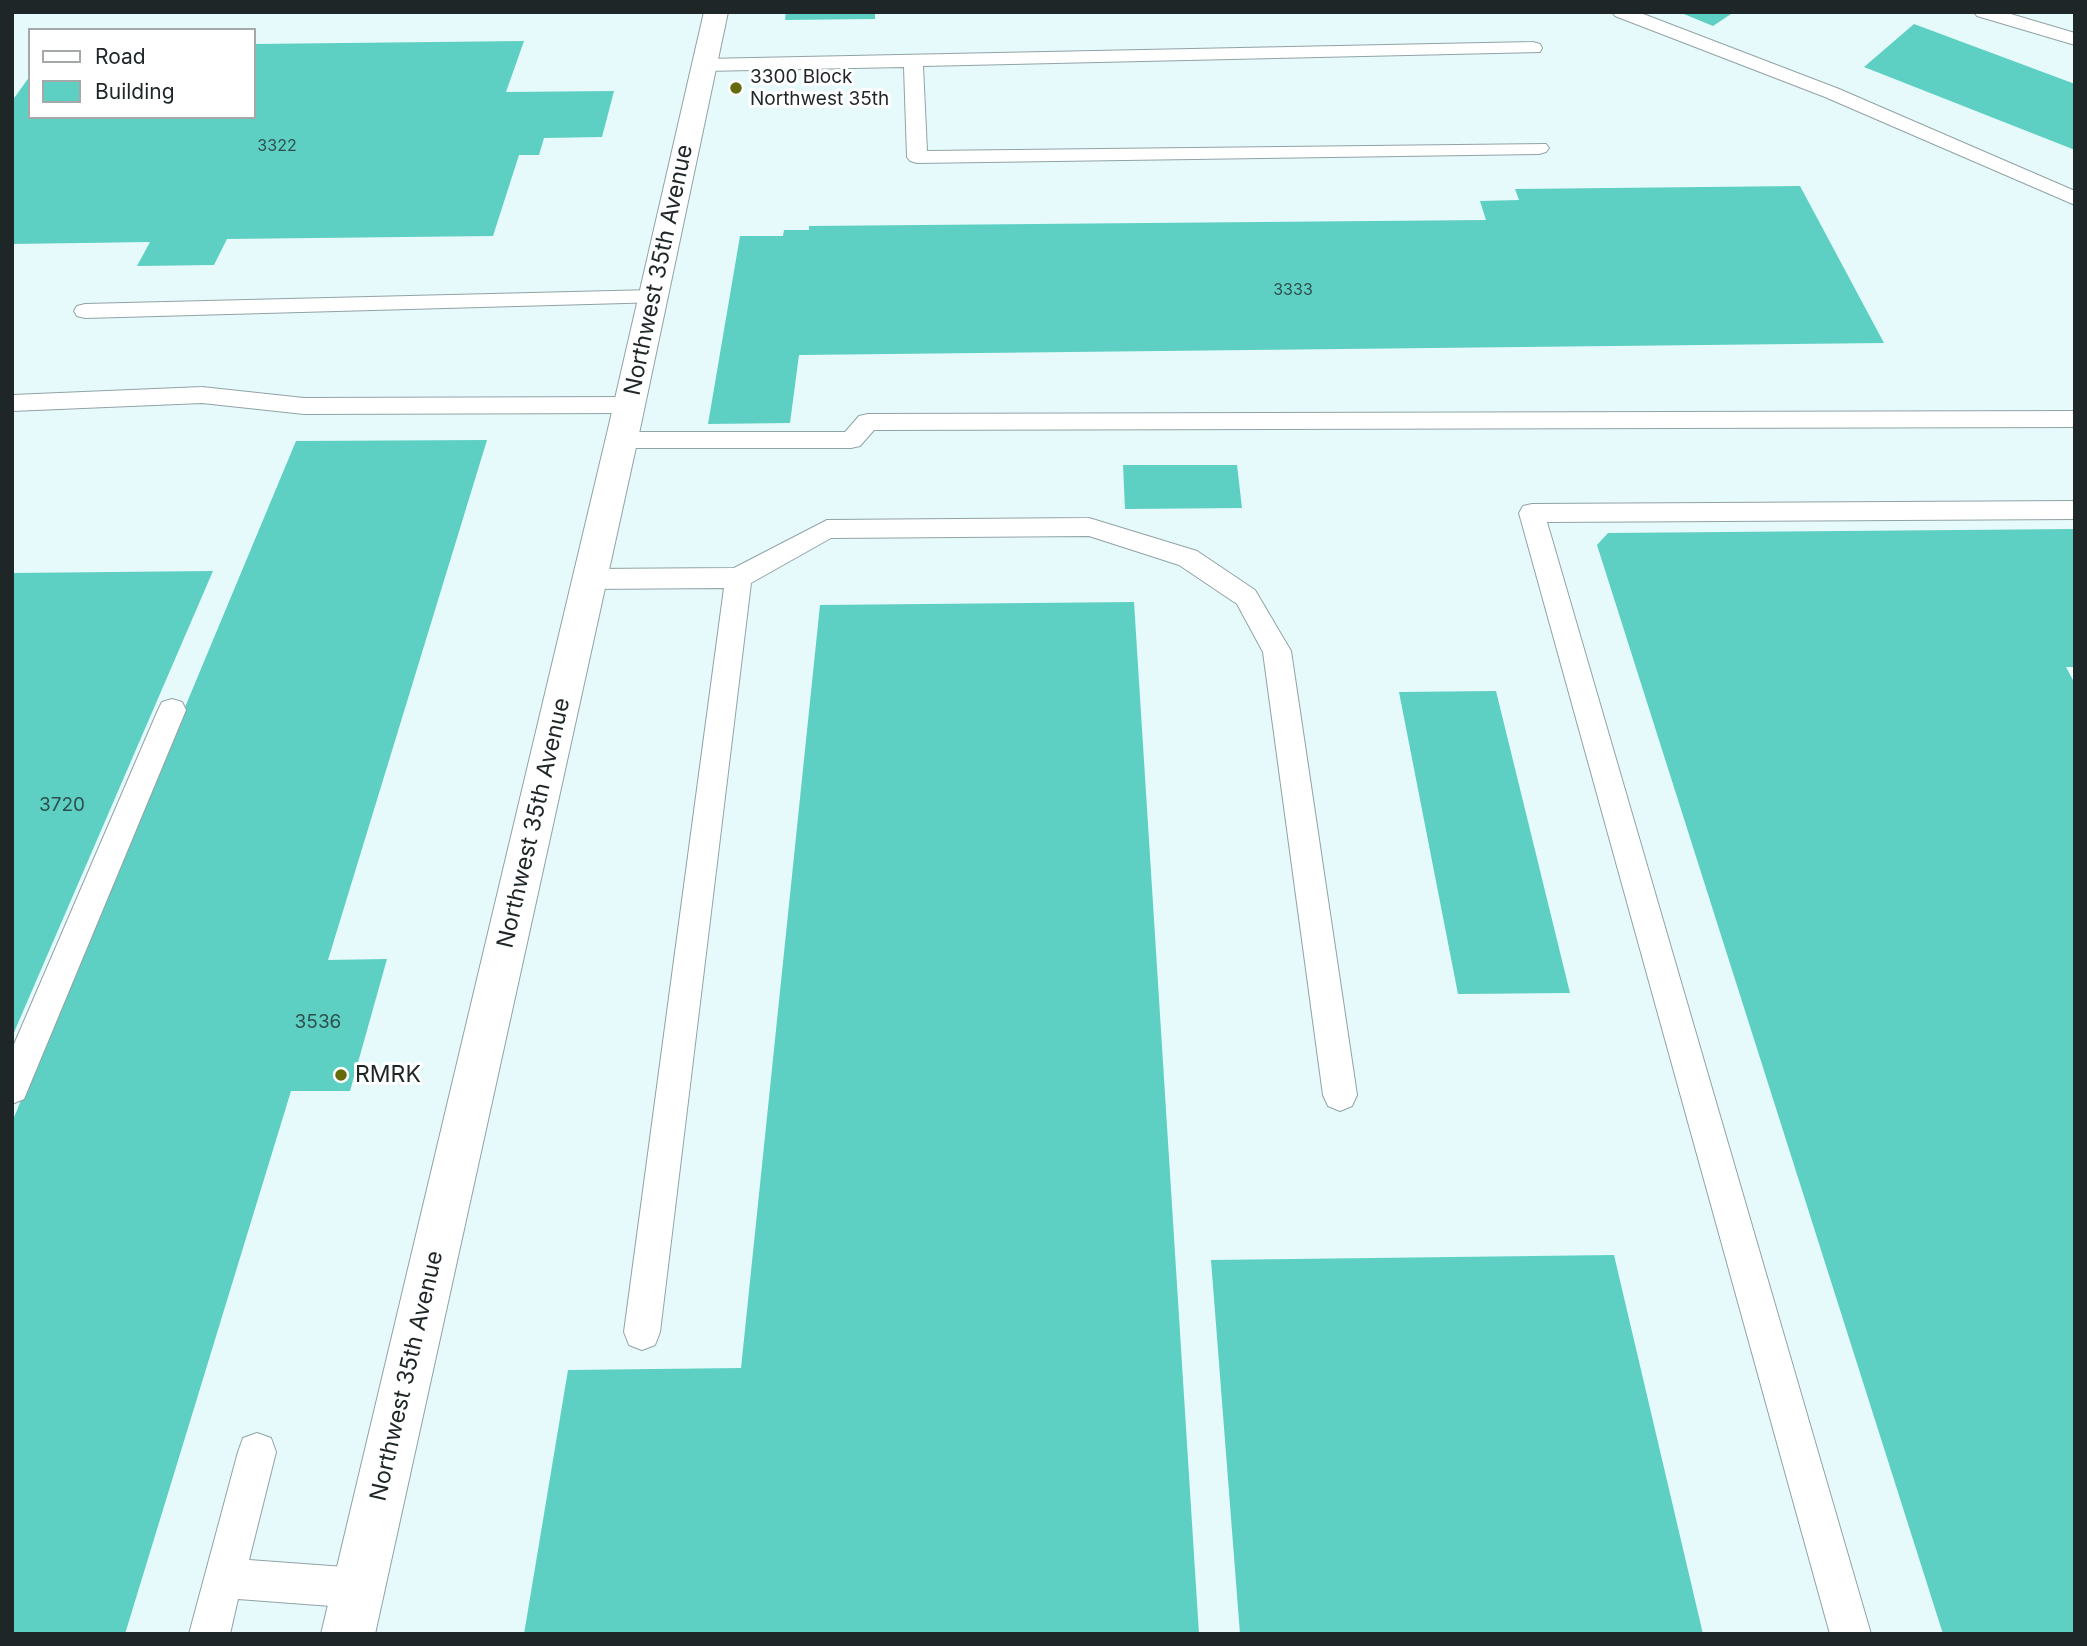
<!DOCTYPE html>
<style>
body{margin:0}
#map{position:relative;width:2087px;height:1646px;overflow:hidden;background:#e6fafc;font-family:Inter,sans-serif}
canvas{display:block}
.frame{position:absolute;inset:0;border:14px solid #1f2627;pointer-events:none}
.legend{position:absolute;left:28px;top:28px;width:228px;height:91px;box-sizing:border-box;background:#fff;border:2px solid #a5a8a9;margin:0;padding:9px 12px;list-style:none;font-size:21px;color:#1f2627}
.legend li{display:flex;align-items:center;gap:14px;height:35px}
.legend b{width:35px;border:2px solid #a5a8a9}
</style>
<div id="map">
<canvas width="2087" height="1646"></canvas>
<div class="frame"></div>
<ul class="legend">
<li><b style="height:9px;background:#fff"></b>Road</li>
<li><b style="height:19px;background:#5ecfc3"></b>Building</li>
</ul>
</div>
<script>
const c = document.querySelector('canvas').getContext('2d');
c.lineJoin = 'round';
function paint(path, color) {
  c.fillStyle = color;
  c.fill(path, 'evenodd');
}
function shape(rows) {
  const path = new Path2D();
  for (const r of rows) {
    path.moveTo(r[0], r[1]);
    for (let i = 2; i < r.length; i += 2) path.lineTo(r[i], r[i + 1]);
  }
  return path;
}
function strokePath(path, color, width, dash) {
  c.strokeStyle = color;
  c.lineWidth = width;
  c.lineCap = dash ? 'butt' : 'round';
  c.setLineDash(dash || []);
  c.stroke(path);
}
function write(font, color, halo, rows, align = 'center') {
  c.font = font + ' Inter,sans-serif';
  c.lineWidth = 6;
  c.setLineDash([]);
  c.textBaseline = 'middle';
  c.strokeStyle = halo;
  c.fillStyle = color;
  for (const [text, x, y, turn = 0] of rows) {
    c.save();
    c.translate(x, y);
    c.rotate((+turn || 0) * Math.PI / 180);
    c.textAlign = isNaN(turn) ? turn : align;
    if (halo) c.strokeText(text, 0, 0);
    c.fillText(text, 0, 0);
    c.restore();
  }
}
paint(shape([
 [786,12,875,12,875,19,785,20],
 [1679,12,1734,12,1713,26],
 [1914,24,2075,84,2075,150,1864,67],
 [524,41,506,92,614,91,602,137,544,138,539,155,519,155,493,236,227,239,214,265,137,266,150,242,12,244,12,101,30,76,30,117,254,117,254,44],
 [1800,186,1884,343,799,355,790,423,708,424,740,236,783,236,784,230,809,230,809,226,1486,220,1480,201,1519,200,1515,189],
 [487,440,328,960,387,959,350,1091,291,1091,125,1634,12,1634,12,1122,296,441],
 [1123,465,1237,465,1242,508,1125,509],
 [2075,529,2075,667,2066,667,2075,684,2075,1634,1943,1634,1597,545,1608,533],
 [213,571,12,1037,12,573],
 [1134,602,1199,1634,524,1634,568,1370,741,1368,820,605],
 [1496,691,1570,993,1458,994,1399,692],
 [1614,1255,1703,1634,1240,1634,1211,1260]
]), '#5ecfc3');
const service = shape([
 [1612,12,1638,12,1839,89,2075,191,2075,205,1825,97,1615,16,1612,12],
 [1974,12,2004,12,2075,33,2075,45,1977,16,1974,12],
 [1533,42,1540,44,1542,48,1540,52,923,66,927,151,1546,144,1549,148,1546,152,1539,154,917,163,910,161,907,157,904,67,704,71,694,65,704,59,1533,42],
 [653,290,661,292,664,297,661,302,85,318,77,316,74,311,77,306,85,304,653,290],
 [202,387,304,398,629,397,637,399,641,405,637,411,629,413,304,414,202,403,12,411,12,395,202,387],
 [2075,411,2075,427,874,430,860,446,851,448,621,448,612,446,609,440,612,434,621,432,845,432,859,416,868,414,2075,411],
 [2075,501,2075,519,1547,522,1871,1634,1830,1634,1519,513,1523,506,1532,504,2075,501],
 [1089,518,1197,551,1255,590,1291,651,1357,1095,1352,1106,1340,1111,1328,1106,1323,1095,1263,652,1237,604,1179,565,1089,536,831,538,751,583,660,1332,655,1345,642,1350,629,1345,624,1332,724,588,589,589,580,586,576,579,580,572,589,569,734,568,827,520,1089,518],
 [172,699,182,702,186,710,24,1099,12,1104,12,1049,158,710,162,702,172,699],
 [257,1433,271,1438,276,1452,249,1560,358,1568,372,1574,378,1588,372,1602,358,1608,238,1599,230,1634,189,1634,238,1452,243,1438,257,1433]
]);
const minor = shape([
 [704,12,728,12,640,429,375,1634,321,1634,608,429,704,12]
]);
strokePath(service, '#90a3a5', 2);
strokePath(minor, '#90a3a5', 2);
paint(service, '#fff');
paint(minor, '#fff');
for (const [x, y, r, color] of [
 [736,88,7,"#656a0b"],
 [341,1075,7,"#656a0b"]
]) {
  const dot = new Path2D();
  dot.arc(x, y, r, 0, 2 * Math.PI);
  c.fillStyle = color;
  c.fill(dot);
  strokePath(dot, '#fff', 2.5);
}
write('16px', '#2f504e', null, [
 ["3322",277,146],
 ["3333",1293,290]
]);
write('19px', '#1f2627', '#fff', [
 ["3300 Block",750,77],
 ["Northwest 35th",750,99]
], 'left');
write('19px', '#2f504e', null, [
 ["3720",62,805],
 ["3536",318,1022]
]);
write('23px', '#1f2627', '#fff', [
 ["Northwest 35th Avenue",659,270,-78],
 ["Northwest 35th Avenue",534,823,-77],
 ["Northwest 35th Avenue",407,1376,-77]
]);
write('23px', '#1f2627', '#fff', [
 ["RMRK",355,1075]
], 'left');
</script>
